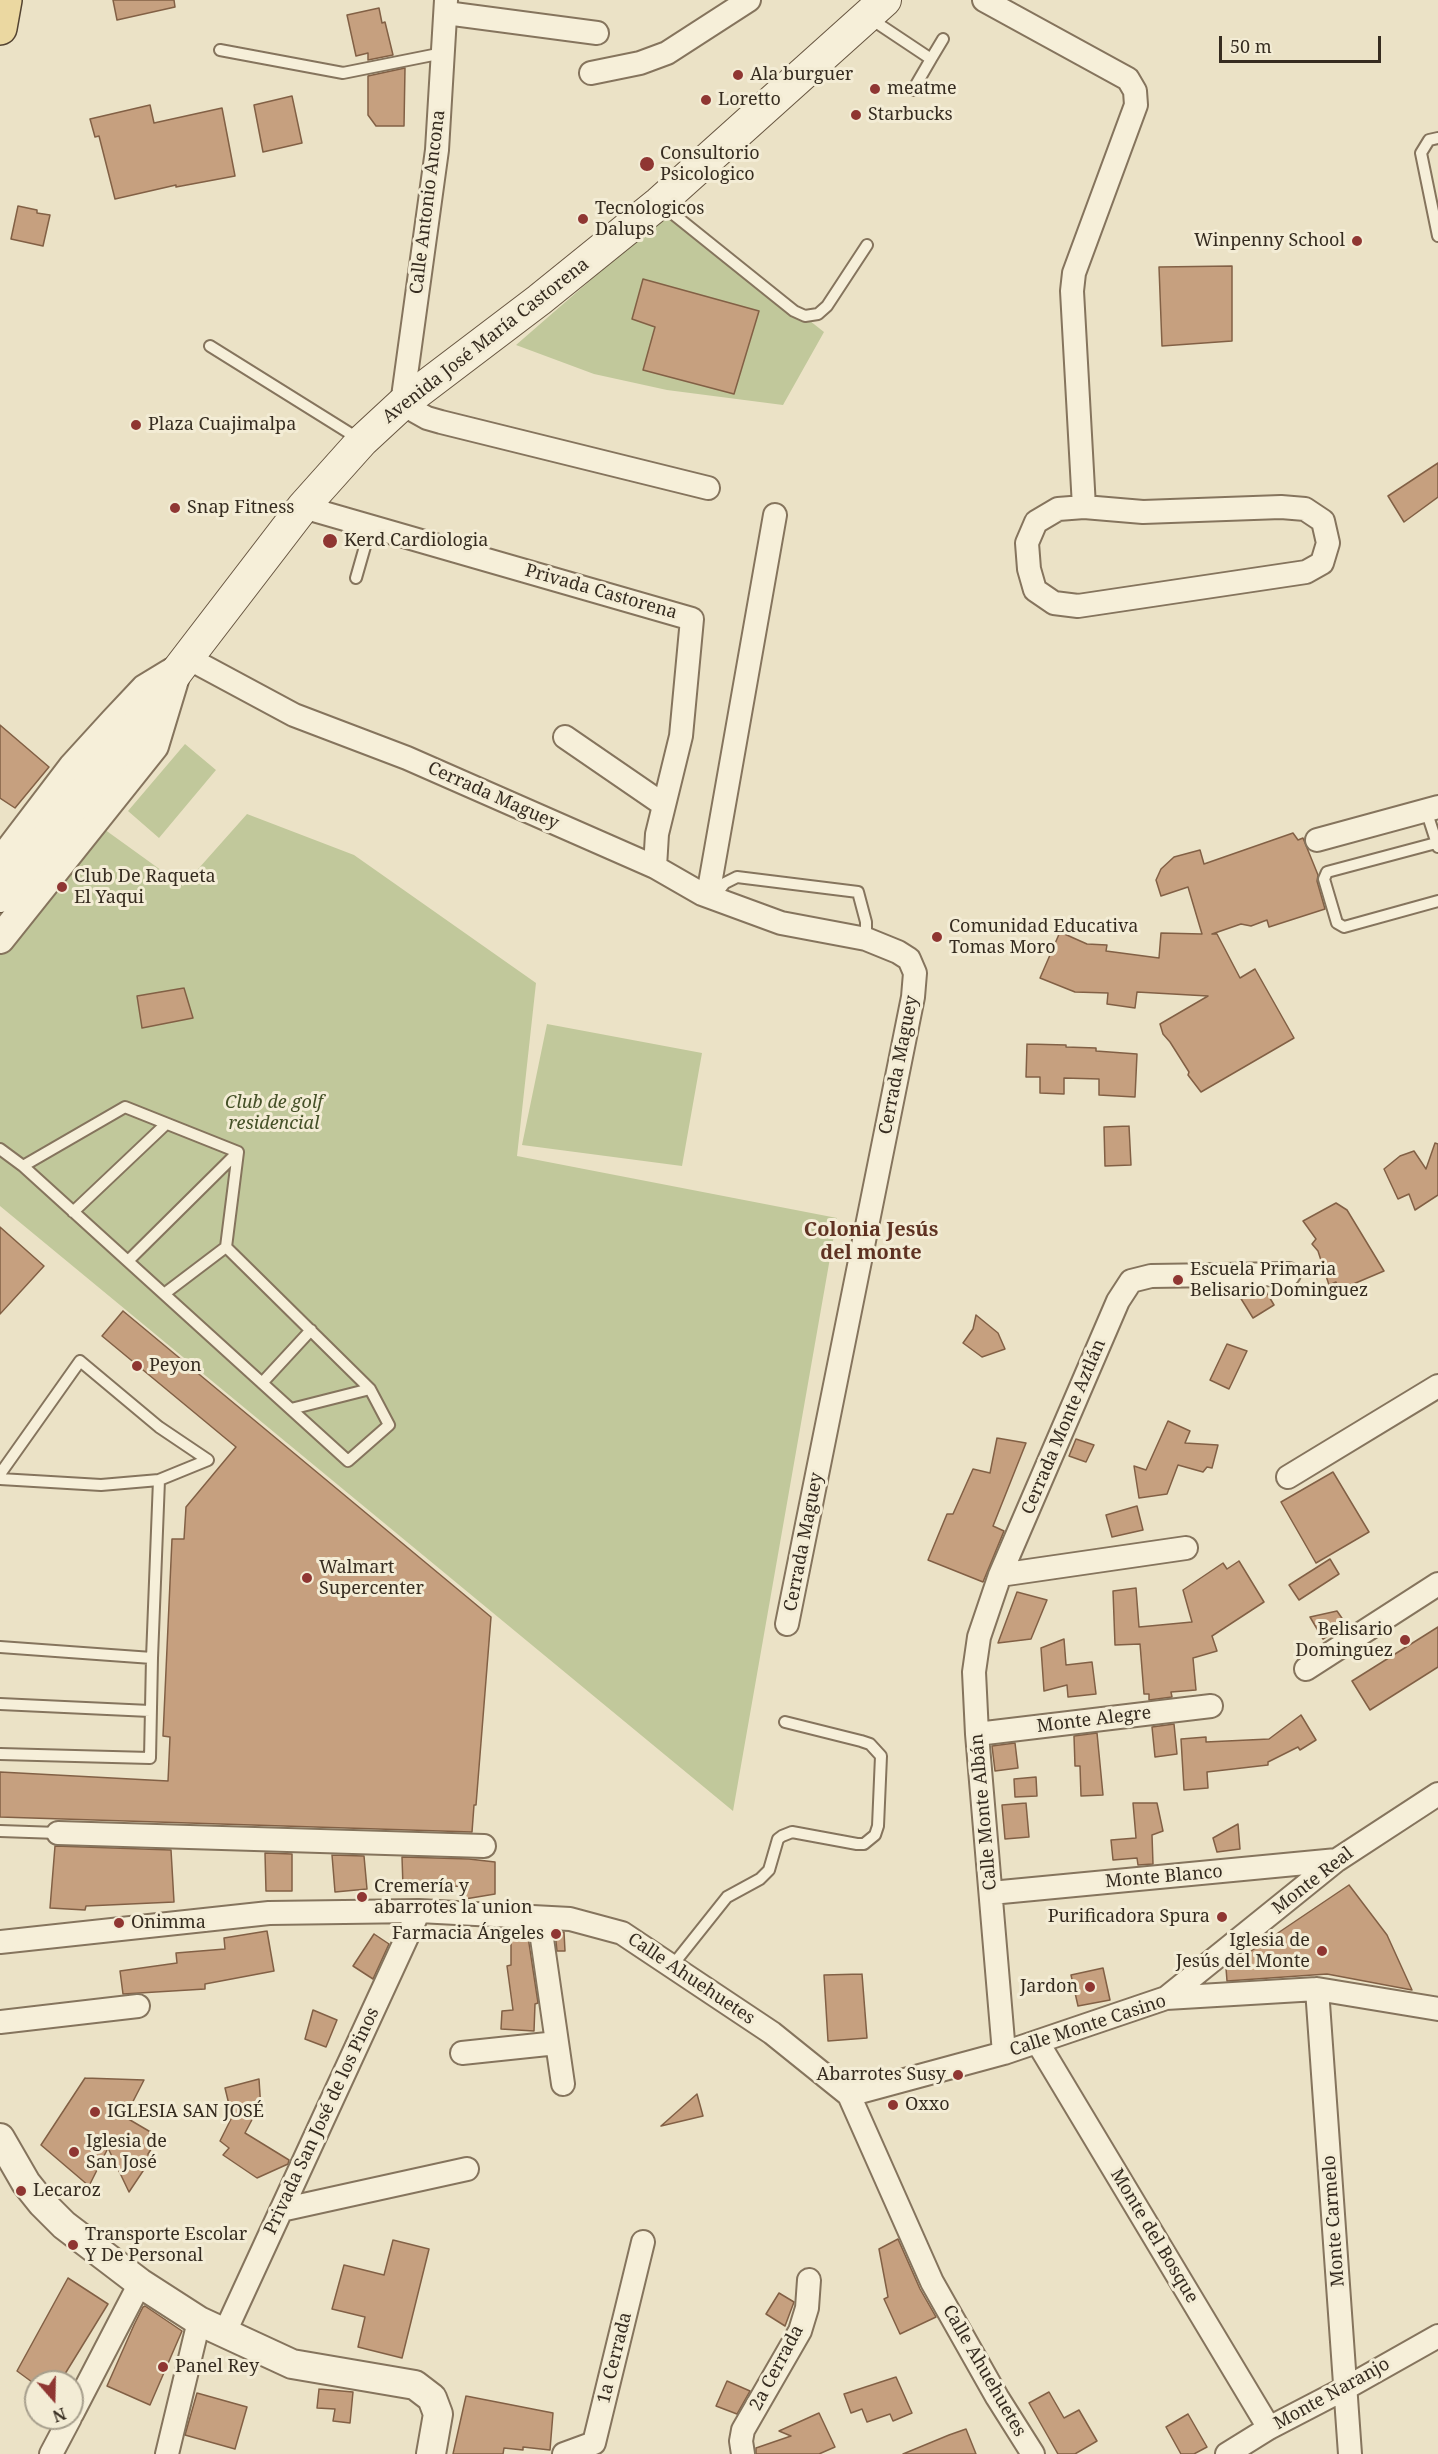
<!DOCTYPE html>
<meta charset="utf-8">
<style>
body{margin:0}
#map{position:relative;width:1438px;height:2454px;overflow:hidden;background:#ebe2c6;font-family:"Noto Serif",serif}
canvas{display:block}
.north{position:absolute;left:24px;top:2370px;width:60px;height:60px;box-sizing:border-box;background:#f3ecd5;border:2px solid #a79f8d;border-radius:50%;rotate:160deg;font-size:16px;font-weight:700;line-height:24px;text-align:center;color:#362c20}
.north::after{content:'';display:block;margin:auto;width:21px;height:27px;background:#8f3632;clip-path:polygon(50% 0,100% 100%,50% 72%,0 100%)}
.scale{position:absolute;left:1219px;top:36px;width:162px;height:27px;box-sizing:border-box;border:3px solid #362c20;border-top:0;padding-left:8px;font-size:18px;line-height:21px;white-space:nowrap;color:#362c20;-webkit-text-stroke:4px #f3ecd5;paint-order:stroke}
</style>
<div id="map">
<canvas width="1438" height="2454"></canvas>
<div class="north">N</div>
<div class="scale">50 m</div>
</div>
<script>
const c = document.querySelector('canvas').getContext('2d');
c.lineJoin = 'round';
function paint(path, color) {
  c.fillStyle = color;
  c.fill(path, 'evenodd');
}
function shape(rows) {
  const path = new Path2D();
  for (const r of rows) {
    path.moveTo(r[0], r[1]);
    for (let i = 2; i < r.length; i += 2) path.lineTo(r[i], r[i + 1]);
  }
  return path;
}
function strokePath(path, color, width, dash) {
  c.strokeStyle = color;
  c.lineWidth = width;
  c.lineCap = dash ? 'butt' : 'round';
  c.setLineDash(dash || []);
  c.stroke(path);
}
function write(font, color, halo, rows, align = 'center') {
  c.font = font + ' "Noto Serif",serif';
  c.lineWidth = 6;
  c.setLineDash([]);
  c.textBaseline = 'middle';
  c.strokeStyle = halo;
  c.fillStyle = color;
  for (const [text, x, y, turn = 0] of rows) {
    c.save();
    c.translate(x, y);
    c.rotate((+turn || 0) * Math.PI / 180);
    c.textAlign = isNaN(turn) ? turn : align;
    if (halo) c.strokeText(text, 0, 0);
    c.fillText(text, 0, 0);
    c.restore();
  }
}
paint(shape([
 [670,211,824,332,783,405,667,390,594,374,516,345],
 [185,744,216,770,159,838,128,811],
 [247,814,354,855,536,983,517,1156,837,1218,733,1811,0,1206,0,947,97,824,183,886],
 [547,1024,702,1053,682,1166,522,1145]
]), '#c1c89b');
const building = shape([
 [113,0,174,0,175,7,117,20,113,0],
 [379,8,382,23,385,22,393,55,368,60,368,53,356,56,347,15,379,8],
 [405,68,404,126,376,126,368,115,368,76,405,68],
 [292,96,302,143,263,152,254,105,292,96],
 [150,105,154,123,222,108,235,176,176,187,176,185,115,199,99,136,95,137,90,119,150,105],
 [18,206,37,210,37,213,50,215,43,246,11,239,18,206],
 [1232,266,1232,341,1162,346,1159,267,1232,266],
 [643,279,759,311,734,394,643,370,655,327,632,319,643,279],
 [1438,463,1438,497,1404,522,1388,496,1438,463],
 [0,725,49,767,15,808,0,798,0,725],
 [1293,833,1298,840,1303,838,1318,875,1317,881,1325,909,1269,927,1267,920,1251,926,1241,924,1212,934,1217,934,1240,978,1255,969,1294,1038,1201,1092,1188,1075,1189,1072,1170,1042,1163,1034,1160,1024,1208,996,1137,992,1135,1008,1107,1004,1108,993,1075,992,1040,978,1060,932,1087,944,1107,945,1106,951,1159,958,1161,933,1202,934,1188,887,1161,896,1156,880,1161,869,1174,857,1200,850,1204,864,1293,833],
 [184,988,193,1018,142,1028,137,996,184,988],
 [1027,1044,1066,1045,1066,1047,1096,1048,1096,1051,1137,1054,1135,1097,1099,1095,1099,1079,1064,1078,1064,1094,1040,1093,1040,1077,1026,1077,1027,1044],
 [1129,1126,1131,1165,1105,1166,1104,1127,1129,1126],
 [1435,1143,1438,1144,1438,1195,1415,1210,1409,1194,1398,1199,1384,1169,1400,1156,1414,1151,1426,1169,1435,1143],
 [1336,1203,1347,1210,1384,1271,1339,1290,1336,1282,1329,1285,1318,1251,1312,1244,1316,1239,1303,1221,1336,1203],
 [0,1227,44,1266,0,1314,0,1227],
 [1264,1288,1274,1305,1253,1318,1235,1289,1264,1288],
 [123,1311,491,1617,476,1805,474,1805,472,1832,0,1817,0,1772,168,1781,170,1737,163,1736,172,1539,184,1539,186,1507,236,1447,102,1336,123,1311],
 [976,1315,998,1333,1005,1349,982,1357,963,1343,973,1329,976,1315],
 [1227,1344,1247,1351,1229,1389,1210,1380,1227,1344],
 [1168,1421,1190,1431,1185,1443,1218,1445,1212,1468,1207,1467,1203,1472,1178,1465,1167,1494,1139,1498,1134,1466,1146,1470,1168,1421],
 [997,1438,1026,1443,993,1526,1004,1531,983,1582,928,1560,947,1514,953,1514,973,1469,990,1473,997,1438],
 [1076,1439,1094,1445,1086,1462,1069,1456,1076,1439],
 [1333,1472,1369,1532,1316,1563,1281,1502,1333,1472],
 [1137,1506,1143,1530,1112,1537,1106,1515,1137,1506],
 [1330,1559,1339,1574,1299,1600,1289,1585,1330,1559],
 [1239,1561,1264,1602,1212,1636,1217,1651,1193,1658,1196,1690,1171,1692,1172,1697,1149,1700,1149,1694,1144,1694,1140,1644,1115,1645,1113,1591,1136,1588,1139,1627,1192,1622,1183,1590,1223,1563,1227,1569,1239,1561],
 [1017,1592,1047,1600,1031,1639,998,1643,1017,1592],
 [1337,1611,1346,1624,1323,1639,1310,1617,1337,1611],
 [1438,1627,1438,1667,1370,1710,1352,1681,1438,1627],
 [1064,1639,1066,1665,1092,1662,1096,1694,1068,1697,1067,1685,1044,1691,1041,1648,1064,1639],
 [1301,1715,1316,1740,1300,1750,1298,1747,1268,1762,1268,1765,1207,1772,1208,1788,1184,1790,1181,1739,1206,1737,1206,1742,1269,1739,1301,1715],
 [1174,1724,1177,1754,1155,1757,1152,1727,1174,1724],
 [1097,1733,1103,1795,1081,1796,1080,1766,1075,1766,1074,1736,1097,1733],
 [1015,1743,1018,1768,995,1771,992,1746,1015,1743],
 [1036,1777,1037,1796,1015,1797,1014,1779,1036,1777],
 [1026,1803,1029,1837,1005,1839,1002,1805,1026,1803],
 [1133,1803,1157,1803,1163,1831,1152,1835,1153,1864,1138,1865,1137,1858,1113,1860,1111,1840,1136,1838,1133,1803],
 [1238,1824,1240,1849,1217,1852,1213,1838,1238,1824],
 [55,1846,171,1850,174,1902,86,1906,85,1910,50,1908,55,1846],
 [265,1853,292,1854,292,1891,266,1891,265,1853],
 [332,1855,364,1856,367,1889,335,1892,332,1855],
 [402,1857,469,1859,495,1862,495,1894,465,1899,465,1886,403,1887,402,1857],
 [1349,1885,1387,1935,1412,1990,1327,1974,1227,1981,1226,1968,1349,1885],
 [511,1929,527,1930,538,2003,535,2004,534,2031,501,2029,502,2011,513,2010,507,1966,511,1965,511,1929],
 [267,1931,274,1971,205,1984,205,1989,123,1994,120,1971,177,1963,176,1953,225,1949,224,1938,267,1931],
 [555,1932,564,1932,565,1951,557,1951,555,1932],
 [374,1934,389,1944,373,1979,353,1966,374,1934],
 [1103,1968,1110,2000,1078,2006,1071,1975,1103,1968],
 [862,1974,867,2038,828,2041,824,1975,862,1974],
 [313,2010,337,2020,326,2047,305,2039,313,2010],
 [85,2078,144,2080,125,2117,159,2137,148,2154,149,2162,129,2192,108,2148,89,2186,41,2145,85,2078],
 [259,2079,261,2110,257,2110,245,2133,289,2160,288,2164,257,2178,223,2155,229,2148,220,2141,232,2117,225,2088,259,2079],
 [697,2094,703,2116,661,2126,697,2094],
 [898,2239,920,2289,936,2317,900,2334,884,2299,888,2297,879,2249,898,2239],
 [393,2240,429,2249,402,2358,358,2347,365,2317,332,2309,344,2265,384,2275,393,2240],
 [68,2278,108,2304,60,2382,32,2382,17,2371,68,2278],
 [779,2293,794,2302,785,2326,766,2314,779,2293],
 [145,2306,182,2331,150,2405,107,2386,134,2325,143,2307,145,2306],
 [896,2377,912,2413,893,2421,890,2414,867,2422,862,2409,851,2413,844,2394,896,2377],
 [727,2381,750,2391,737,2414,716,2406,727,2381],
 [319,2389,353,2392,350,2423,333,2421,335,2409,317,2408,319,2389],
 [1049,2392,1064,2418,1079,2410,1097,2441,1075,2454,1058,2454,1029,2403,1049,2392],
 [197,2393,247,2407,235,2449,185,2435,197,2393],
 [466,2396,553,2413,550,2450,523,2447,523,2450,504,2448,503,2454,453,2454,466,2396],
 [819,2413,835,2447,819,2454,756,2454,756,2448,791,2436,779,2431,819,2413],
 [1188,2414,1207,2447,1194,2454,1181,2454,1166,2427,1188,2414],
 [966,2429,976,2454,903,2454,949,2435,966,2429]
]);
paint(building, '#c6a07f');
strokePath(building, '#826045', 1.5);
const service = shape([
 [868,17,931,59,913,90],
 [220,50,343,73,443,53],
 [931,59,943,39],
 [1438,138,1429,140,1421,153,1438,236],
 [662,205,794,311,805,316,818,314,827,306,867,245],
 [210,346,359,439],
 [356,578,368,536,358,531],
 [1426,810,1438,847],
 [1436,843,1327,872,1324,879,1337,923,1344,927,1438,901],
 [714,897,725,883,737,877,858,892,866,922,866,939],
 [0,1149,23,1166,348,1461,389,1425,370,1389,226,1247],
 [23,1166,125,1107,238,1152],
 [73,1212,166,1124],
 [128,1261,238,1152],
 [164,1294,226,1247,238,1152],
 [262,1383,311,1330],
 [291,1409,370,1389],
 [0,1474,80,1361,159,1427,208,1460,159,1480,101,1485,0,1479],
 [0,1647,152,1658],
 [0,1704,150,1711],
 [0,1754,150,1758,152,1658,159,1480],
 [0,1831,58,1833],
 [672,1966,727,1897,760,1879,769,1870,778,1839,782,1836,792,1832,857,1844,864,1844,875,1835,878,1826,881,1756,870,1744,861,1741,785,1722]
]);
const minor = shape([
 [446,0,437,150,402,404,427,418,441,422,708,488],
 [984,0,1128,79,1135,91,1136,105,1074,273,1072,291,1084,507],
 [446,13,597,33],
 [591,73,640,63,667,53,749,0],
 [303,507,692,619,681,736,657,834,655,867],
 [1084,507,1143,512,1281,507,1305,509,1323,521,1328,543,1322,563,1306,572,1078,606,1054,603,1035,590,1029,569,1027,543,1036,522,1058,509,1084,507],
 [188,658,294,715,407,758,655,867,702,894,781,923,866,939,898,952,909,959,915,973,913,997,787,1624],
 [565,737,664,805],
 [1317,840,1438,807],
 [708,895,775,515],
 [1288,1477,1438,1386],
 [1000,1575,1186,1548],
 [1306,1669,1438,1584],
 [977,1734,1211,1706],
 [58,1833,484,1846],
 [991,1893,1337,1860],
 [539,1918,563,2084],
 [0,1942,269,1913,419,1911,570,1919,622,1933,772,2033,849,2095,932,2282,997,2397,1033,2454],
 [1317,1989,1350,2454],
 [1166,1998,1337,1860,1438,1794],
 [0,2022,138,2006],
 [1038,2043,1269,2428],
 [462,2053,557,2043],
 [1004,2053,977,1734,974,1672,979,1637,1000,1575,1118,1301,1131,1281,1151,1276,1289,1274],
 [849,2095,1004,2053,1166,1998,1317,1989,1438,2009],
 [281,2210,467,2169],
 [225,2332,419,1911],
 [72,2414,140,2283],
 [51,2454,70,2418],
 [167,2454,199,2321],
 [564,2454,594,2443,643,2242],
 [743,2454,741,2441,743,2430,800,2331,807,2308,809,2280],
 [1227,2454,1269,2428,1346,2388,1438,2336]
]);
const tertiary = shape([
 [0,863,73,767,114,722,145,689,173,672],
 [0,939,154,746,174,680],
 [0,2138,26,2183,42,2203,64,2225,140,2283,199,2321,292,2364,415,2385,432,2398,438,2414,431,2454]
]);
const secondary = shape([
 [0,896,129,737,178,670,303,507,362,441,402,404,539,300,659,203,885,0]
]);
const primary = shape([
 [0,28,5,0]
]);
strokePath(service, '#85745d', 14);
strokePath(minor, '#85745d', 26);
strokePath(tertiary, '#85745d', 32);
strokePath(secondary, '#675540', 34);
strokePath(primary, '#534331', 36);
strokePath(service, '#f6efd9', 10);
strokePath(minor, '#f6efd9', 22);
strokePath(tertiary, '#f6efd9', 28);
strokePath(secondary, '#f6efd9', 32);
strokePath(primary, '#ebd8a1', 33);
for (const [x, y, r, color] of [
 [738,75,6,"#8f3632"],
 [875,89,6,"#8f3632"],
 [706,100,6,"#8f3632"],
 [856,115,6,"#8f3632"],
 [647,164,8,"#8f3632"],
 [583,219,6,"#8f3632"],
 [1357,241,6,"#8f3632"],
 [136,425,6,"#8f3632"],
 [175,508,6,"#8f3632"],
 [330,541,8,"#8f3632"],
 [62,887,6,"#8f3632"],
 [937,937,6,"#8f3632"],
 [1178,1280,6,"#8f3632"],
 [137,1366,6,"#8f3632"],
 [307,1578,6,"#8f3632"],
 [1405,1640,6,"#8f3632"],
 [362,1897,6,"#8f3632"],
 [1222,1917,6,"#8f3632"],
 [119,1923,6,"#8f3632"],
 [556,1934,6,"#8f3632"],
 [1322,1951,6,"#8f3632"],
 [1090,1987,6,"#8f3632"],
 [958,2075,6,"#8f3632"],
 [893,2105,6,"#8f3632"],
 [95,2112,6,"#8f3632"],
 [74,2152,6,"#8f3632"],
 [21,2191,6,"#8f3632"],
 [73,2245,6,"#8f3632"],
 [163,2367,6,"#8f3632"]
]) {
  const dot = new Path2D();
  dot.arc(x, y, r, 0, 2 * Math.PI);
  c.fillStyle = color;
  c.fill(dot);
  strokePath(dot, '#f3ecd5', 2);
}
write('18px', '#362c20', '#f3ecd5', [
 ["Ala burguer",750,75],
 ["meatme",887,89],
 ["Loretto",718,100],
 ["Starbucks",868,115],
 ["Consultorio",660,154],
 ["Psicologico",660,175],
 ["Tecnologicos",595,209],
 ["Dalups",595,230],
 ["Winpenny School",1345,241,"right"],
 ["Plaza Cuajimalpa",148,425],
 ["Snap Fitness",187,508],
 ["Kerd Cardiologia",344,541],
 ["Club De Raqueta",74,877],
 ["El Yaqui",74,898],
 ["Comunidad Educativa",949,927],
 ["Tomas Moro",949,948],
 ["Escuela Primaria",1190,1270],
 ["Belisario Dominguez",1190,1291],
 ["Peyon",149,1366],
 ["Walmart",319,1568],
 ["Supercenter",319,1589],
 ["Belisario",1393,1630,"right"],
 ["Dominguez",1393,1651,"right"],
 ["Cremería y",374,1887],
 ["abarrotes la union",374,1908],
 ["Purificadora Spura",1210,1917,"right"],
 ["Onimma",131,1923],
 ["Farmacia Ángeles",544,1934,"right"],
 ["Iglesia de",1310,1941,"right"],
 ["Jesús del Monte",1310,1962,"right"],
 ["Jardon",1078,1987,"right"],
 ["Abarrotes Susy",946,2075,"right"],
 ["Oxxo",905,2105],
 ["IGLESIA SAN JOSÉ",107,2112],
 ["Iglesia de",86,2142],
 ["San José",86,2163],
 ["Lecaroz",33,2191],
 ["Transporte Escolar",85,2235],
 ["Y De Personal",85,2256],
 ["Panel Rey",175,2367]
], 'left');
write('18px', '#362c20', '#f3ecd5', [
 ["Calle Antonio Ancona",428,202,-83],
 ["Avenida José María Castorena",486,341,-38],
 ["Privada Castorena",601,592,16],
 ["Cerrada Maguey",493,796,24],
 ["Cerrada Maguey",899,1065,-79],
 ["Cerrada Monte Aztlán",1064,1427,-67],
 ["Cerrada Maguey",804,1542,-79],
 ["Monte Alegre",1094,1720,-7],
 ["Calle Monte Albán",984,1812,-95],
 ["Monte Blanco",1164,1877,-5],
 ["Monte Real",1313,1881,-38],
 ["Calle Ahuehuetes",691,1979,34],
 ["Calle Monte Casino",1088,2026,-18],
 ["Privada San José de los Pinos",322,2121,-65],
 ["Monte Carmelo",1334,2221,-94],
 ["Monte del Bosque",1154,2236,59],
 ["1a Cerrada",615,2358,-76],
 ["2a Cerrada",777,2368,-62],
 ["Calle Ahuehuetes",984,2371,60],
 ["Monte Naranjo",1332,2394,-29]
]);
write('italic 18px', '#455128', '#f3ecd5', [
 ["Club de golf",274,1103],
 ["residencial",274,1124]
]);
write('bold 20px', '#5f3222', '#f3ecd5', [
 ["Colonia Jesús",871,1230],
 ["del monte",871,1253]
]);
</script>
